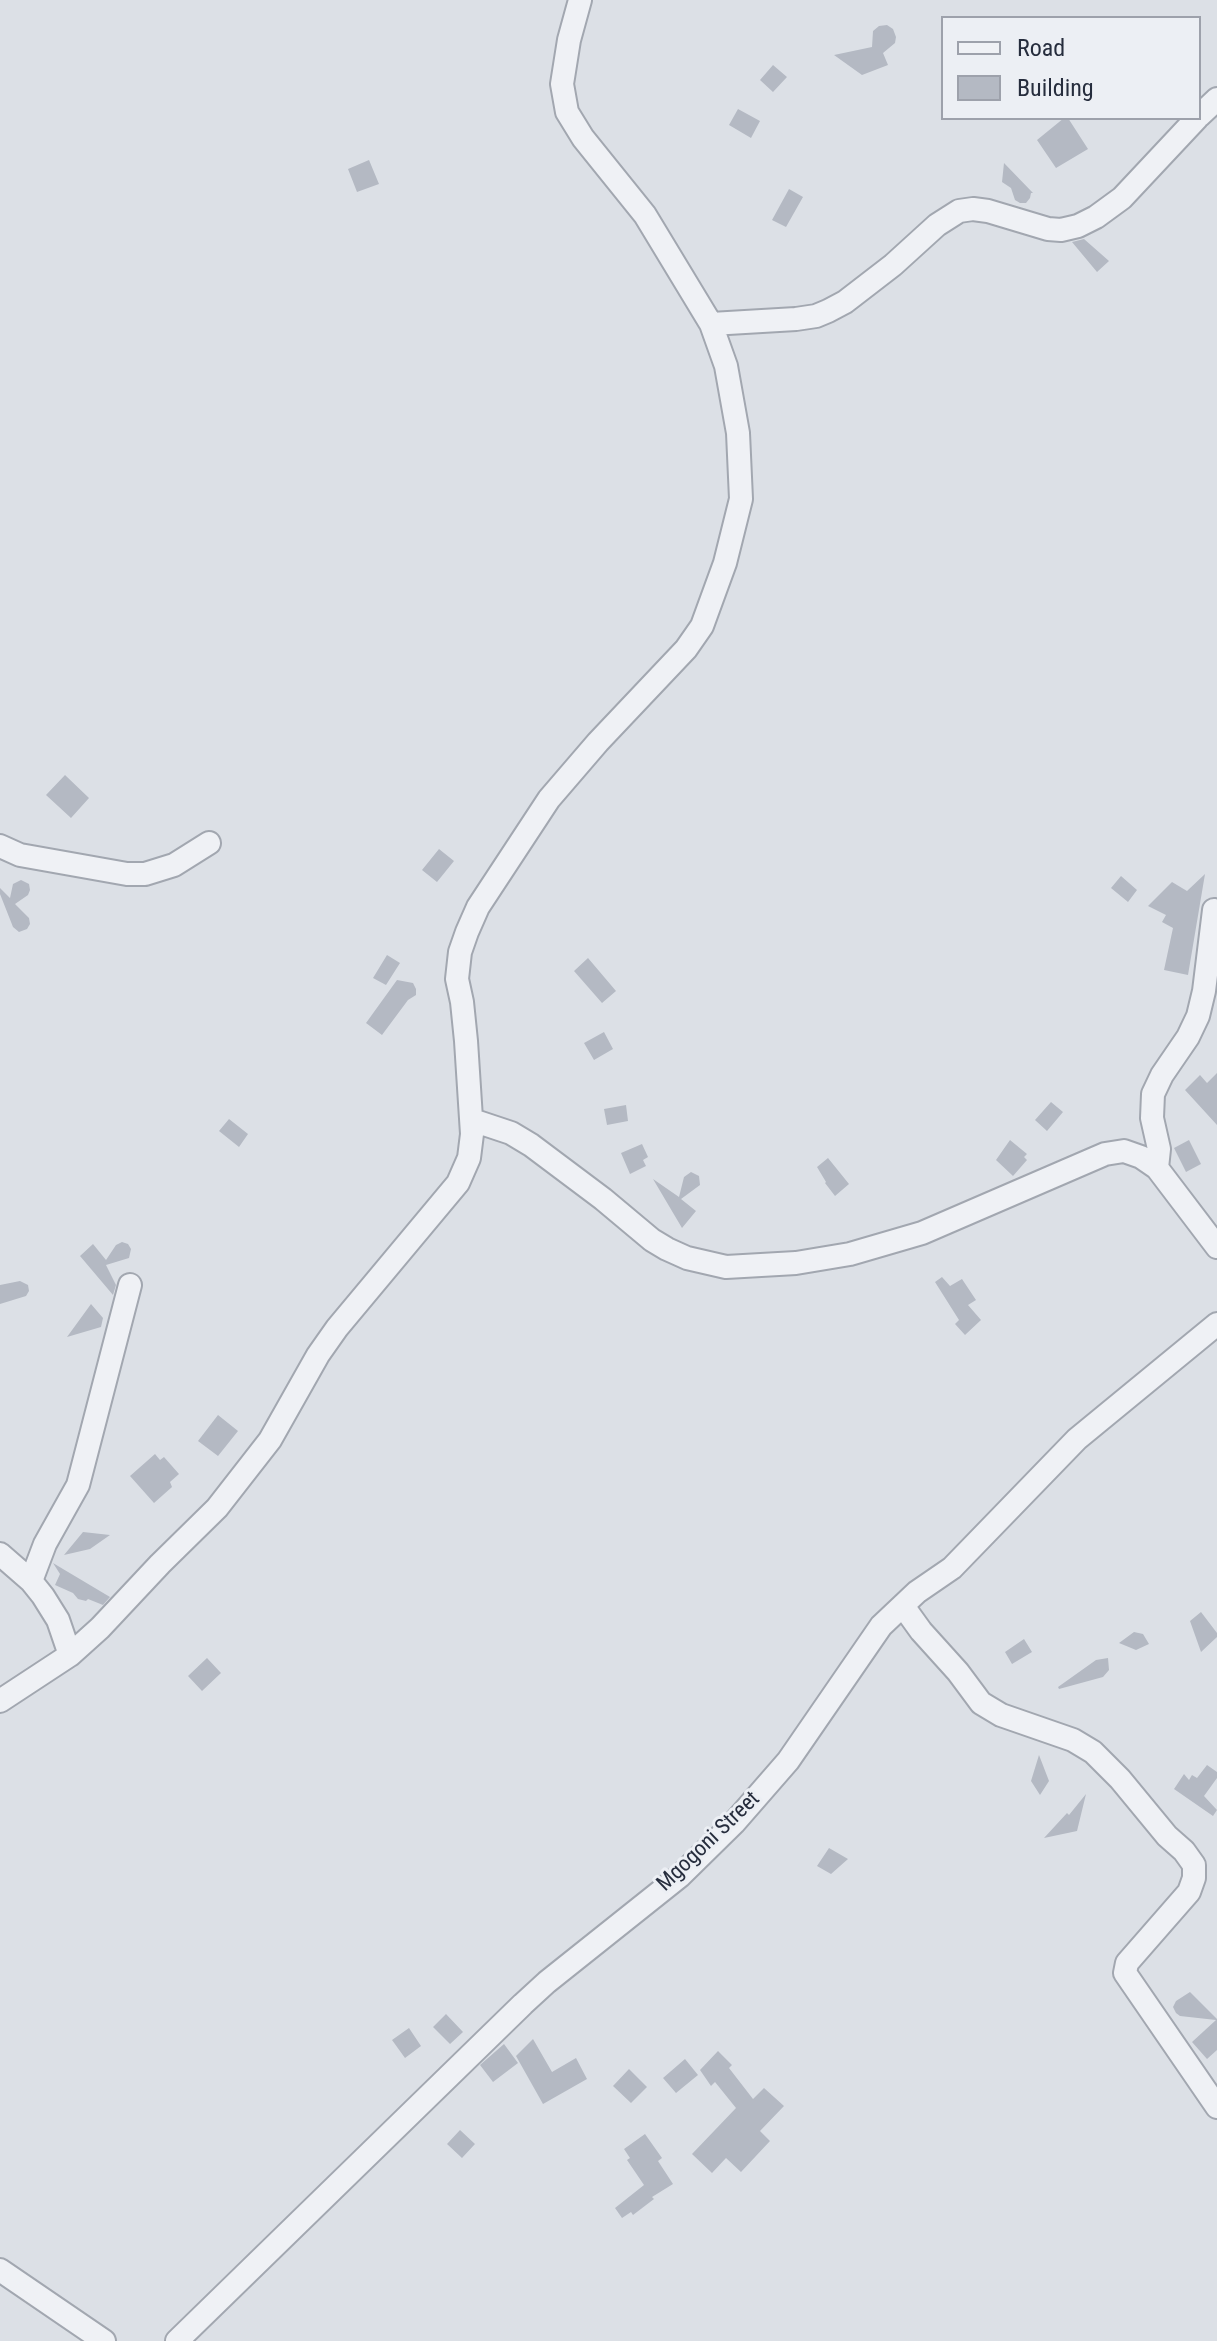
<!DOCTYPE html>
<style>
body{margin:0}
#map{position:relative;width:1217px;height:2341px;overflow:hidden;background:#dce0e6;font-family:"Roboto Condensed",sans-serif}
canvas{display:block}
.legend{position:absolute;left:941px;top:16px;width:260px;height:104px;box-sizing:border-box;background:#eceff4;border:2px solid #9da1ab;margin:0;padding:10px 14px;list-style:none;font-size:24px;color:#262d3d}
.legend li{display:flex;align-items:center;gap:16px;height:40px}
.legend b{width:40px;border:2px solid #9da1ab}
</style>
<div id="map">
<canvas width="1217" height="2341"></canvas>
<ul class="legend">
<li><b style="height:10px;background:#eff1f5"></b>Road</li>
<li><b style="height:22px;background:#b4b9c3"></b>Building</li>
</ul>
</div>
<script>
const c = document.querySelector('canvas').getContext('2d');
c.lineJoin = 'round';
function paint(path, color) {
  c.fillStyle = color;
  c.fill(path, 'evenodd');
}
function shape(rows) {
  const path = new Path2D();
  for (const r of rows) {
    path.moveTo(r[0], r[1]);
    for (let i = 2; i < r.length; i += 2) path.lineTo(r[i], r[i + 1]);
  }
  return path;
}
function strokePath(path, color, width, dash) {
  c.strokeStyle = color;
  c.lineWidth = width;
  c.lineCap = dash ? 'butt' : 'round';
  c.setLineDash(dash || []);
  c.stroke(path);
}
function write(font, color, halo, rows, align = 'center') {
  c.font = font + ' "Roboto Condensed",sans-serif';
  c.lineWidth = 6;
  c.setLineDash([]);
  c.textBaseline = 'middle';
  c.strokeStyle = halo;
  c.fillStyle = color;
  for (const [text, x, y, turn = 0] of rows) {
    c.save();
    c.translate(x, y);
    c.rotate((+turn || 0) * Math.PI / 180);
    c.textAlign = isNaN(turn) ? turn : align;
    if (halo) c.strokeText(text, 0, 0);
    c.fillText(text, 0, 0);
    c.restore();
  }
}
paint(shape([
 [887,25,893,29,896,37,895,43,883,53,888,65,862,75,834,55,872,47,873,31,879,26],
 [773,65,787,77,773,92,760,80],
 [738,109,760,121,751,138,729,125],
 [1064,118,1068,118,1088,149,1056,168,1037,140],
 [369,160,379,184,357,192,348,169],
 [1004,163,1033,193,1031,193,1030,198,1026,203,1020,203,1015,200,1011,188,1002,182],
 [789,189,803,197,786,227,772,220],
 [1084,239,1109,261,1097,272,1072,242],
 [65,775,89,798,71,818,46,795],
 [439,849,454,861,437,882,422,870],
 [1205,874,1188,975,1164,970,1173,928,1162,922,1166,915,1148,906,1172,882,1187,891],
 [1121,876,1137,890,1128,902,1111,888],
 [21,880,29,884,30,890,28,895,15,904,29,918,30,924,27,929,19,932,13,927,0,894,0,888,10,898,13,884],
 [387,955,400,963,386,985,373,978],
 [588,958,616,991,602,1003,574,971],
 [397,980,413,983,416,989,416,995,408,1000,382,1035,366,1023],
 [604,1032,613,1049,594,1060,584,1043],
 [1217,1073,1217,1125,1185,1090,1200,1075,1207,1083],
 [1051,1102,1063,1112,1047,1131,1035,1120],
 [626,1105,628,1121,607,1125,604,1109],
 [229,1119,248,1134,239,1147,219,1131],
 [1010,1140,1027,1154,1024,1157,1027,1160,1013,1176,996,1160],
 [1189,1140,1201,1164,1186,1172,1174,1148],
 [642,1144,648,1157,643,1160,646,1166,630,1174,621,1153],
 [828,1158,849,1184,835,1196,825,1183,826,1182,817,1167],
 [691,1172,699,1176,700,1185,681,1199,696,1211,682,1228,653,1179,679,1197,684,1177],
 [122,1242,128,1244,131,1249,129,1258,106,1265,116,1285,113,1295,80,1256,93,1244,106,1260,116,1245],
 [942,1277,950,1286,962,1279,976,1300,968,1305,981,1320,965,1335,955,1324,959,1320,935,1282],
 [20,1281,28,1285,29,1291,26,1296,0,1304,0,1285],
 [91,1304,103,1318,101,1327,67,1337],
 [218,1415,238,1431,218,1456,198,1441],
 [155,1454,160,1460,164,1457,179,1474,170,1482,172,1487,154,1503,130,1476],
 [83,1532,110,1535,90,1549,64,1555],
 [53,1563,63,1569,110,1597,103,1605,88,1599,86,1601,78,1599,73,1593,55,1585,60,1574],
 [1201,1612,1217,1633,1217,1637,1201,1652,1190,1621],
 [1134,1632,1143,1634,1149,1644,1136,1650,1119,1643],
 [1024,1639,1032,1652,1012,1664,1005,1652],
 [207,1658,221,1673,202,1691,188,1676],
 [1108,1658,1109,1670,1103,1677,1059,1689,1058,1687,1096,1660],
 [1039,1755,1049,1781,1040,1795,1031,1781],
 [1207,1765,1217,1772,1217,1778,1204,1796,1217,1810,1213,1816,1174,1789,1184,1774,1189,1780,1192,1775,1197,1778],
 [1086,1794,1077,1831,1044,1838,1067,1813,1069,1815],
 [829,1848,848,1859,831,1874,817,1866],
 [1190,1992,1217,2019,1217,2050,1207,2059,1192,2042,1216,2020,1180,2016,1176,2013,1173,2007,1176,2001],
 [446,2014,463,2032,450,2044,433,2027],
 [409,2028,421,2046,405,2058,392,2040],
 [533,2039,552,2072,576,2058,587,2079,543,2104,516,2056],
 [504,2044,518,2063,493,2082,480,2065],
 [718,2051,732,2065,729,2068,753,2099,764,2088,784,2106,760,2131,770,2141,741,2172,726,2158,712,2173,692,2154,736,2108,715,2082,711,2086,700,2070],
 [685,2059,698,2075,676,2093,663,2078],
 [629,2069,647,2087,631,2103,613,2086],
 [460,2130,475,2144,462,2158,447,2144],
 [645,2134,662,2158,658,2161,673,2184,652,2197,654,2199,633,2215,631,2212,622,2218,615,2208,644,2185,627,2160,630,2158,624,2149]
]), '#b4b9c3');
const minor = shape([
 [1199,116,1217,99],
 [711,324,796,319,816,316,828,311,845,302,893,265,937,225,959,211,973,209,988,211,1048,229,1061,230,1078,226,1096,217,1122,198,1197,118],
 [0,846,20,855,127,874,145,874,174,865,209,843],
 [472,1120,511,1133,531,1145,603,1199,652,1240,667,1249,687,1258,726,1267,796,1263,850,1254,922,1233,1105,1154,1124,1151,1141,1157,1157,1168,1217,1247],
 [1157,1168,1159,1149,1152,1118,1153,1094,1162,1075,1188,1037,1198,1016,1204,991,1214,910],
 [0,1554,31,1581,43,1596,58,1620,70,1655],
 [31,1581,45,1544,78,1485,130,1285],
 [903,1606,921,1631,958,1672,981,1703,1001,1715,1073,1740,1093,1752,1120,1779,1167,1836,1184,1851,1194,1865,1194,1878,1189,1892,1127,1963,1125,1973,1217,2107],
 [0,1701,70,1655,100,1628,160,1564,217,1508,270,1440,318,1355,337,1328,458,1183,469,1158,472,1134,466,1041,462,1002,457,979,460,952,467,932,478,907,549,799,598,742,686,649,702,626,725,563,741,499,738,433,726,366,711,324,645,215,583,138,567,112,562,84,569,40,580,0],
 [0,2270,104,2341],
 [177,2341,523,2004,547,1982,680,1876,734,1823,788,1761,881,1626,917,1592,952,1568,1077,1439,1217,1324]
]);
strokePath(minor, '#a2a7b0', 26);
strokePath(minor, '#eff1f5', 22);
write('22px', '#262d3d', '#eceff4', [
 ["Mgogoni Street",709,1842,-44]
]);
</script>
